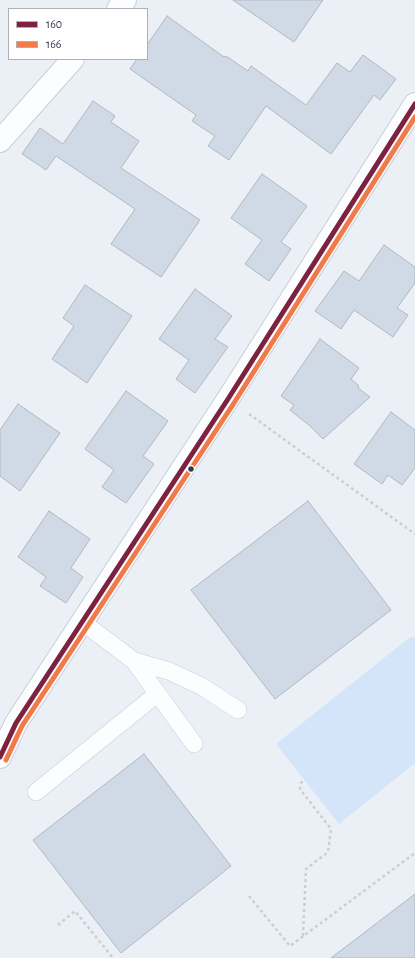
<!DOCTYPE html>
<style>
body{margin:0}
#map{position:relative;width:415px;height:958px;overflow:hidden;background:#ebf0f6;font-family:"Alegreya Sans",sans-serif}
canvas{display:block}
.legend{position:absolute;left:8px;top:8px;width:140px;height:52px;box-sizing:border-box;background:#fff;border:1px solid #adb1b5;margin:0;padding:5px 7px;list-style:none;font-size:12px;color:#323b47}
.legend li{display:flex;align-items:center;gap:8px;height:20px}
.legend b{width:20px;border:1px solid #adb1b5}
</style>
<div id="map">
<canvas width="415" height="958"></canvas>
<ul class="legend">
<li><b style="height:5px;background:#7d223e"></b>160</li>
<li><b style="height:5px;background:#f07a4a"></b>166</li>
</ul>
</div>
<script>
const c = document.querySelector('canvas').getContext('2d');
c.lineJoin = 'round';
function paint(path, color) {
  c.fillStyle = color;
  c.fill(path, 'evenodd');
}
function shape(rows) {
  const path = new Path2D();
  for (const r of rows) {
    path.moveTo(r[0], r[1]);
    for (let i = 2; i < r.length; i += 2) path.lineTo(r[i], r[i + 1]);
  }
  return path;
}
function strokePath(path, color, width, dash) {
  c.strokeStyle = color;
  c.lineWidth = width;
  c.lineCap = dash ? 'butt' : 'round';
  c.setLineDash(dash || []);
  c.stroke(path);
}
paint(shape([
 [415,637,415,763,339,824,276,744,409,638]
]), '#d4e4f9');
const building = shape([
 [233,0,323,0,294,42,233,0],
 [167,16,224,57,226,56,248,71,251,66,306,105,337,63,350,72,363,55,396,79,380,100,374,95,331,154,266,106,229,160,208,146,215,136,192,121,196,115,130,69,137,59,147,59,147,45,167,16],
 [93,101,115,116,111,122,139,141,121,168,200,220,161,277,111,244,135,209,56,156,46,170,22,154,40,128,63,144,93,101],
 [262,174,307,206,281,242,291,249,269,281,245,264,262,240,231,218,262,174],
 [384,245,415,267,415,283,397,308,408,315,393,337,354,310,341,329,315,311,344,271,359,281,384,245],
 [85,285,132,316,87,383,52,359,74,326,63,318,85,285],
 [195,289,232,316,215,339,228,347,195,393,176,379,189,360,159,339,195,289],
 [320,339,359,368,351,379,359,386,358,388,370,397,323,439,309,425,290,410,294,405,281,396,320,339],
 [126,391,168,421,143,456,154,464,126,503,102,487,114,470,85,449,126,391],
 [18,404,60,433,20,491,0,476,0,430,18,404],
 [391,412,415,430,415,468,402,485,388,475,382,484,354,464,391,412],
 [308,501,391,610,275,699,191,590,308,501],
 [49,511,90,539,71,568,83,577,66,603,40,586,46,577,18,557,49,511],
 [144,754,231,866,121,953,33,840,144,754],
 [415,894,415,958,331,958,415,894]
]);
paint(building, '#d0dae7');
strokePath(building, '#b1b7c0', 1);
const service = shape([
 [81,621,134,661,194,744],
 [134,661,169,671,201,686,238,710],
 [36,792,157,694]
]);
const minor = shape([
 [118,9,125,0],
 [0,141,73,59],
 [0,757,16,723,228,399,415,104]
]);
strokePath(service, '#c7ced6', 18);
strokePath(minor, '#c7ced6', 24);
strokePath(shape([
 [249,414,415,534],
 [249,896,290,946,415,853],
 [58,925,75,911,113,958],
 [303,936,306,869,328,852,331,829,300,789,301,783,304,780]
]), '#cdced1', 2.5, [3, 3]);
strokePath(service, '#fcfdfe', 17);
strokePath(minor, '#fcfdfe', 22);
strokePath(shape([
 [0,757,16,723,228,399,415,104]
]), '#7d223e', 5);
strokePath(shape([
 [6,760,22,726,234,403,415,117]
]), '#f07a4a', 5);
for (const [x, y, r, color] of [
 [191,469,3.5,"#323b47"]
]) {
  const dot = new Path2D();
  dot.arc(x, y, r, 0, 2 * Math.PI);
  c.fillStyle = color;
  c.fill(dot);
  strokePath(dot, '#fff', 1.5);
}
</script>
